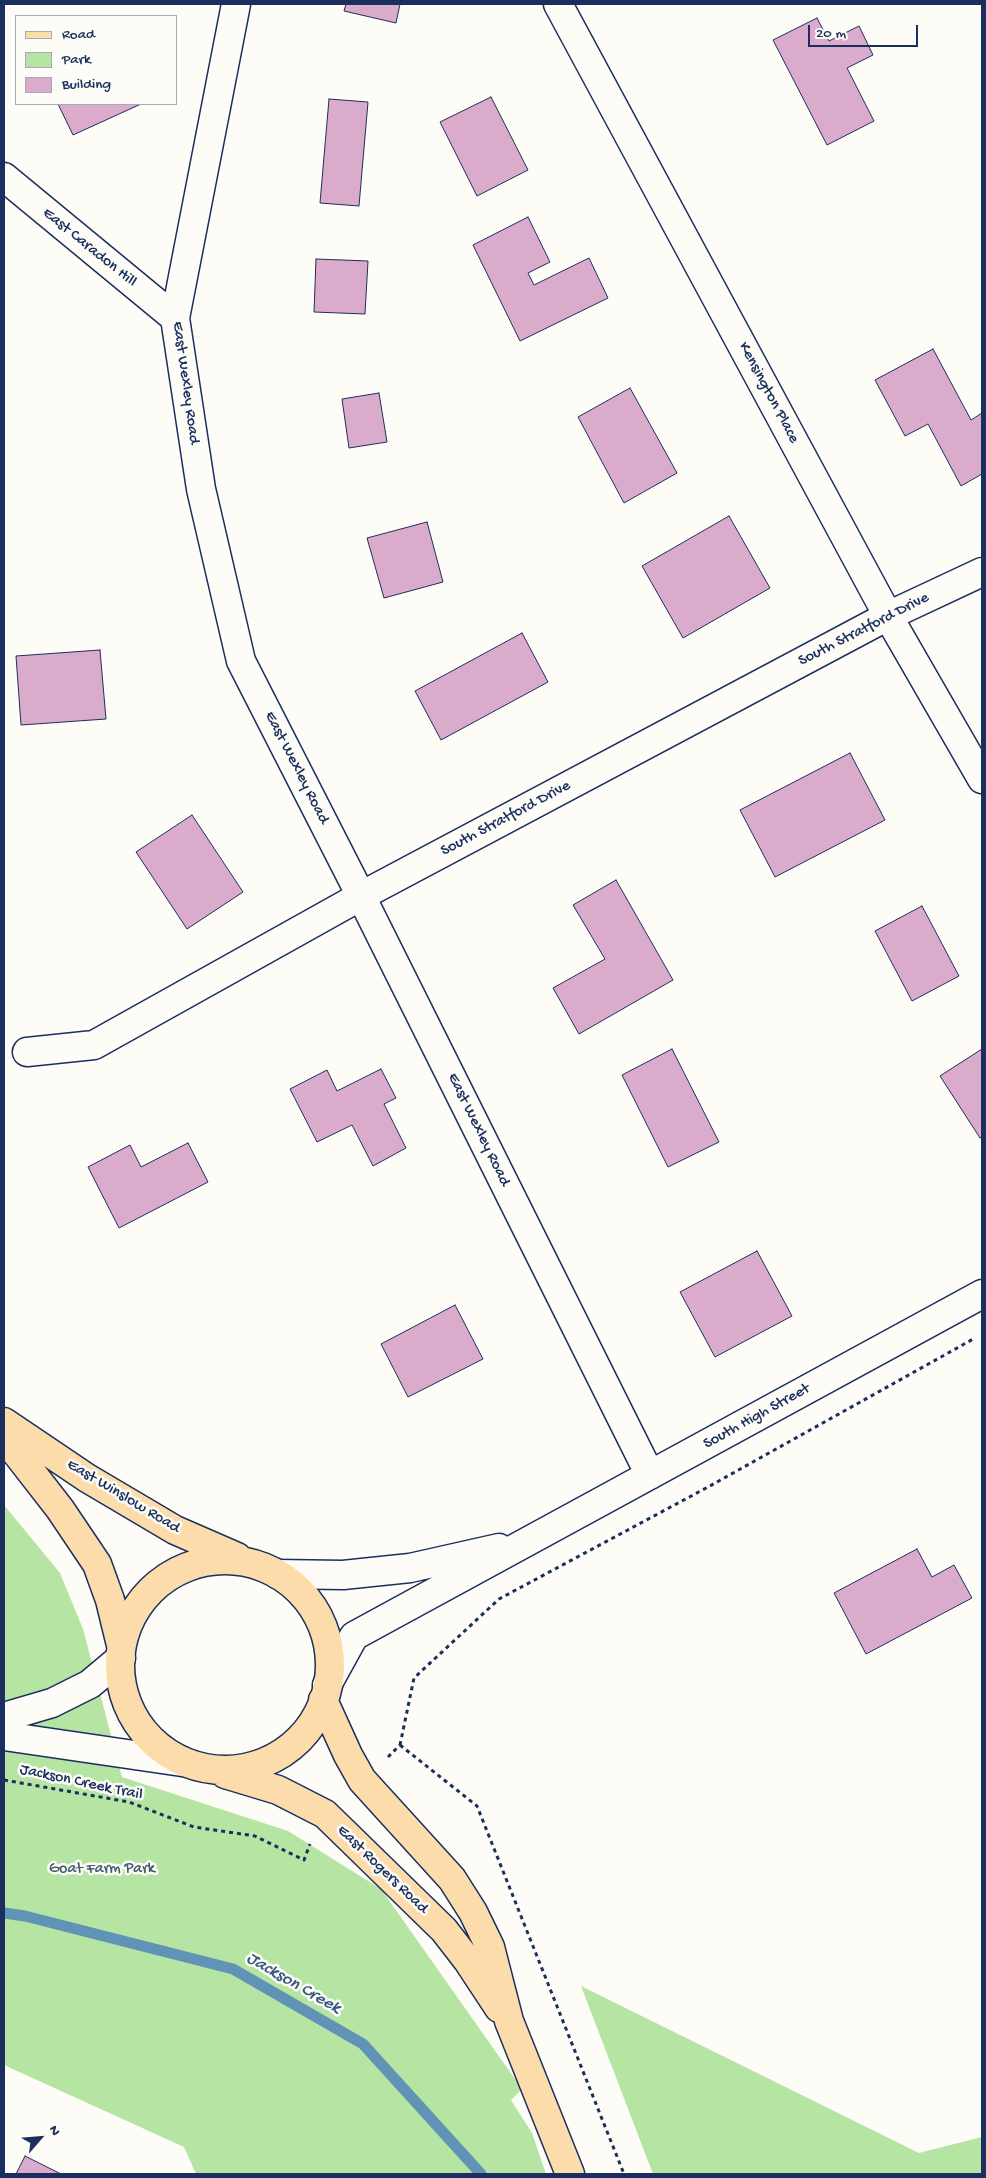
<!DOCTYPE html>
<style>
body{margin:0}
#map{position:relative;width:986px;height:2178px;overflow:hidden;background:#fdfcf7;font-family:"Gochi Hand",sans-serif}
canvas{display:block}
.frame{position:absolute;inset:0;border:5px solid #1b2f5e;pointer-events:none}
.legend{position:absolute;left:15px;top:15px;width:162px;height:90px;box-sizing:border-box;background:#fdfcf7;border:1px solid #a3aaba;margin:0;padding:6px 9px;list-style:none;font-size:15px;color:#1b2f5e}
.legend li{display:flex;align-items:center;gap:10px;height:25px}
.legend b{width:25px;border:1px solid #a3aaba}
.north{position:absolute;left:15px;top:2113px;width:50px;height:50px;-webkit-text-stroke:4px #fdfcf7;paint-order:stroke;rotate:63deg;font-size:14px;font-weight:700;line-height:20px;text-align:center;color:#1b2f5e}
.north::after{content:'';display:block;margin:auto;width:18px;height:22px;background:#1b2f5e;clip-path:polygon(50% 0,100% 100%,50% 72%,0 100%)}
.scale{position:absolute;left:808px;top:25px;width:110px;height:22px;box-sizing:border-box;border:2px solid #1b2f5e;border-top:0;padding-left:6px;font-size:15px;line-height:18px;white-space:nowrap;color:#1b2f5e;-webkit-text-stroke:4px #fdfcf7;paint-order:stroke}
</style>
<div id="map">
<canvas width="986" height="2178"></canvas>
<div class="frame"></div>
<ul class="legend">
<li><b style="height:6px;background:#fddcac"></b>Road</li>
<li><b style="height:14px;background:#b5e4a3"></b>Park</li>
<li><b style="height:14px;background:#dbabcb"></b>Building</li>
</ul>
<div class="north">N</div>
<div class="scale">20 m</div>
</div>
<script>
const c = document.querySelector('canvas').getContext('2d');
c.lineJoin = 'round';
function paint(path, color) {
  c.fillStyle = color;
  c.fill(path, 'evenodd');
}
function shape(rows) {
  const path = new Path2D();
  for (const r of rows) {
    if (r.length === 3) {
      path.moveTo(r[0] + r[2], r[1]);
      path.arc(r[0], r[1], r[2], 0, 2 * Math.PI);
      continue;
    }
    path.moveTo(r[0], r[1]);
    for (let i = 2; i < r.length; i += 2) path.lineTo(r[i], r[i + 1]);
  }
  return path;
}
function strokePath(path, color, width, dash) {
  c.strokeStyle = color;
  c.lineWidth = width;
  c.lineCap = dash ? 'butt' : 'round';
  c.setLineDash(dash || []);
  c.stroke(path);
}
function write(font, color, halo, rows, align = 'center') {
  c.font = font + ' "Gochi Hand",sans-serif';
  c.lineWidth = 5;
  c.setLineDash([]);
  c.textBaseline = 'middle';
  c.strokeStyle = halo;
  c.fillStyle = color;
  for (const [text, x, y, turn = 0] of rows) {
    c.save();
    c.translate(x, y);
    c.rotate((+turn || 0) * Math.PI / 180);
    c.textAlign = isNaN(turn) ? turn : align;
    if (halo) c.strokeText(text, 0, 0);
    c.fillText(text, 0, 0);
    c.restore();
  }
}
paint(shape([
 [4,1505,60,1573,83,1629,122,1777,288,1831,381,1889,522,2089,511,2100,532,2133,546,2174,196,2174,184,2147,4,2065],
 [581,1986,919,2153,982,2137,982,2174,653,2174]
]), '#b5e4a3');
strokePath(shape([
 [4,1913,25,1916,233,1969,363,2044,481,2174]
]), '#6093b6', 11);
const building = shape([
 [346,4,400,4,396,23,344,11,346,4],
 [817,18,829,41,859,26,873,55,847,68,874,121,827,145,773,40,817,18],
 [491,97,528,170,477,196,440,122,491,97],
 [329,99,368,102,359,206,320,203,329,99],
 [58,104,141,104,73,135,58,104],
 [528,217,550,262,528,273,534,285,589,258,608,298,520,341,473,245,528,217],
 [316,259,368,261,365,314,314,312,316,259],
 [933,349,971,420,982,413,982,474,961,486,928,424,905,436,875,380,933,349],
 [630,388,677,473,624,503,578,417,630,388],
 [379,393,387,442,349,448,342,399,379,393],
 [729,516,770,588,683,638,642,566,729,516],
 [427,522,443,582,384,598,367,538,427,522],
 [522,633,548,682,441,740,415,691,522,633],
 [100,650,106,719,21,725,16,656,100,650],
 [850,753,885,820,775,877,740,810,850,753],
 [192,815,243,892,187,929,136,852,192,815],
 [616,880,673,980,579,1034,553,988,605,959,573,905,616,880],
 [922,906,959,976,912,1001,875,931,922,906],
 [672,1049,719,1142,668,1167,622,1075,672,1049],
 [982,1049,982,1137,980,1138,940,1076,982,1049],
 [381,1069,396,1098,384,1104,406,1148,373,1166,352,1125,317,1142,290,1089,327,1070,337,1091,381,1069],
 [188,1143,208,1182,119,1228,88,1167,130,1145,141,1167,188,1143],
 [757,1251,792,1316,715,1357,680,1292,757,1251],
 [455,1305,483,1359,408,1397,381,1344,455,1305],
 [917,1549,932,1577,954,1565,972,1598,866,1654,834,1593,917,1549],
 [25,2156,61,2174,16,2174,25,2156]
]);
paint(building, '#dbabcb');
strokePath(building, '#1b2f5e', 1);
const minor = shape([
 [236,4,175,318,201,489,241,661,361,896,650,1475],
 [558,4,888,616,982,779],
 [4,177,175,318],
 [27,1052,94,1045,361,896,888,616,982,572],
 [277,1574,343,1575,410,1568,499,1548],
 [327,1685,354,1636,982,1294],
 [4,1717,52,1703,90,1684,121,1658],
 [4,1736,182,1762]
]);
const major = shape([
 [4,1422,87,1478,175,1530,237,1557],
 [4,1437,60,1509,97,1564,110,1600,121,1645],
 [225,1665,105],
 [323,1700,348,1755,362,1780,452,1879,473,1912,490,1947,509,2021,570,2174],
 [225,1774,278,1790,325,1814,444,1930,468,1961,499,2008]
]);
strokePath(minor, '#1b2f5e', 31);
strokePath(major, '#1b2f5e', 31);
strokePath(shape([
 [400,1745,414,1678,499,1599,708,1487,975,1338],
 [400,1745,477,1806,624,2174],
 [388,1757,400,1745],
 [4,1780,129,1802,194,1827,255,1836,304,1860,310,1844]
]), '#1b2f5e', 3, [4, 4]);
strokePath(minor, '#fdfcf7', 28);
strokePath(major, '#fddcac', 28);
write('16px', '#1b2f5e', '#fdfcf7', [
 ["East Caradon Hill",89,248,39],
 ["East Wexley Road",185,383,82],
 ["Kensington Place",768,393,62],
 ["South Stratford Drive",864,630,-27],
 ["East Wexley Road",296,768,63],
 ["South Stratford Drive",506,819,-28],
 ["East Wexley Road",478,1130,64],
 ["South High Street",757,1417,-29],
 ["East Winslow Road",123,1497,31],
 ["Jackson Creek Trail",81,1783,12],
 ["East Rogers Road",382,1870,44]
]);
write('16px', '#425c6f', '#fdfcf7', [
 ["Goat Farm Park",102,1870]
]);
write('italic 18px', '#385882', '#fdfcf7', [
 ["Jackson Creek",293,1984,30]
]);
</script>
